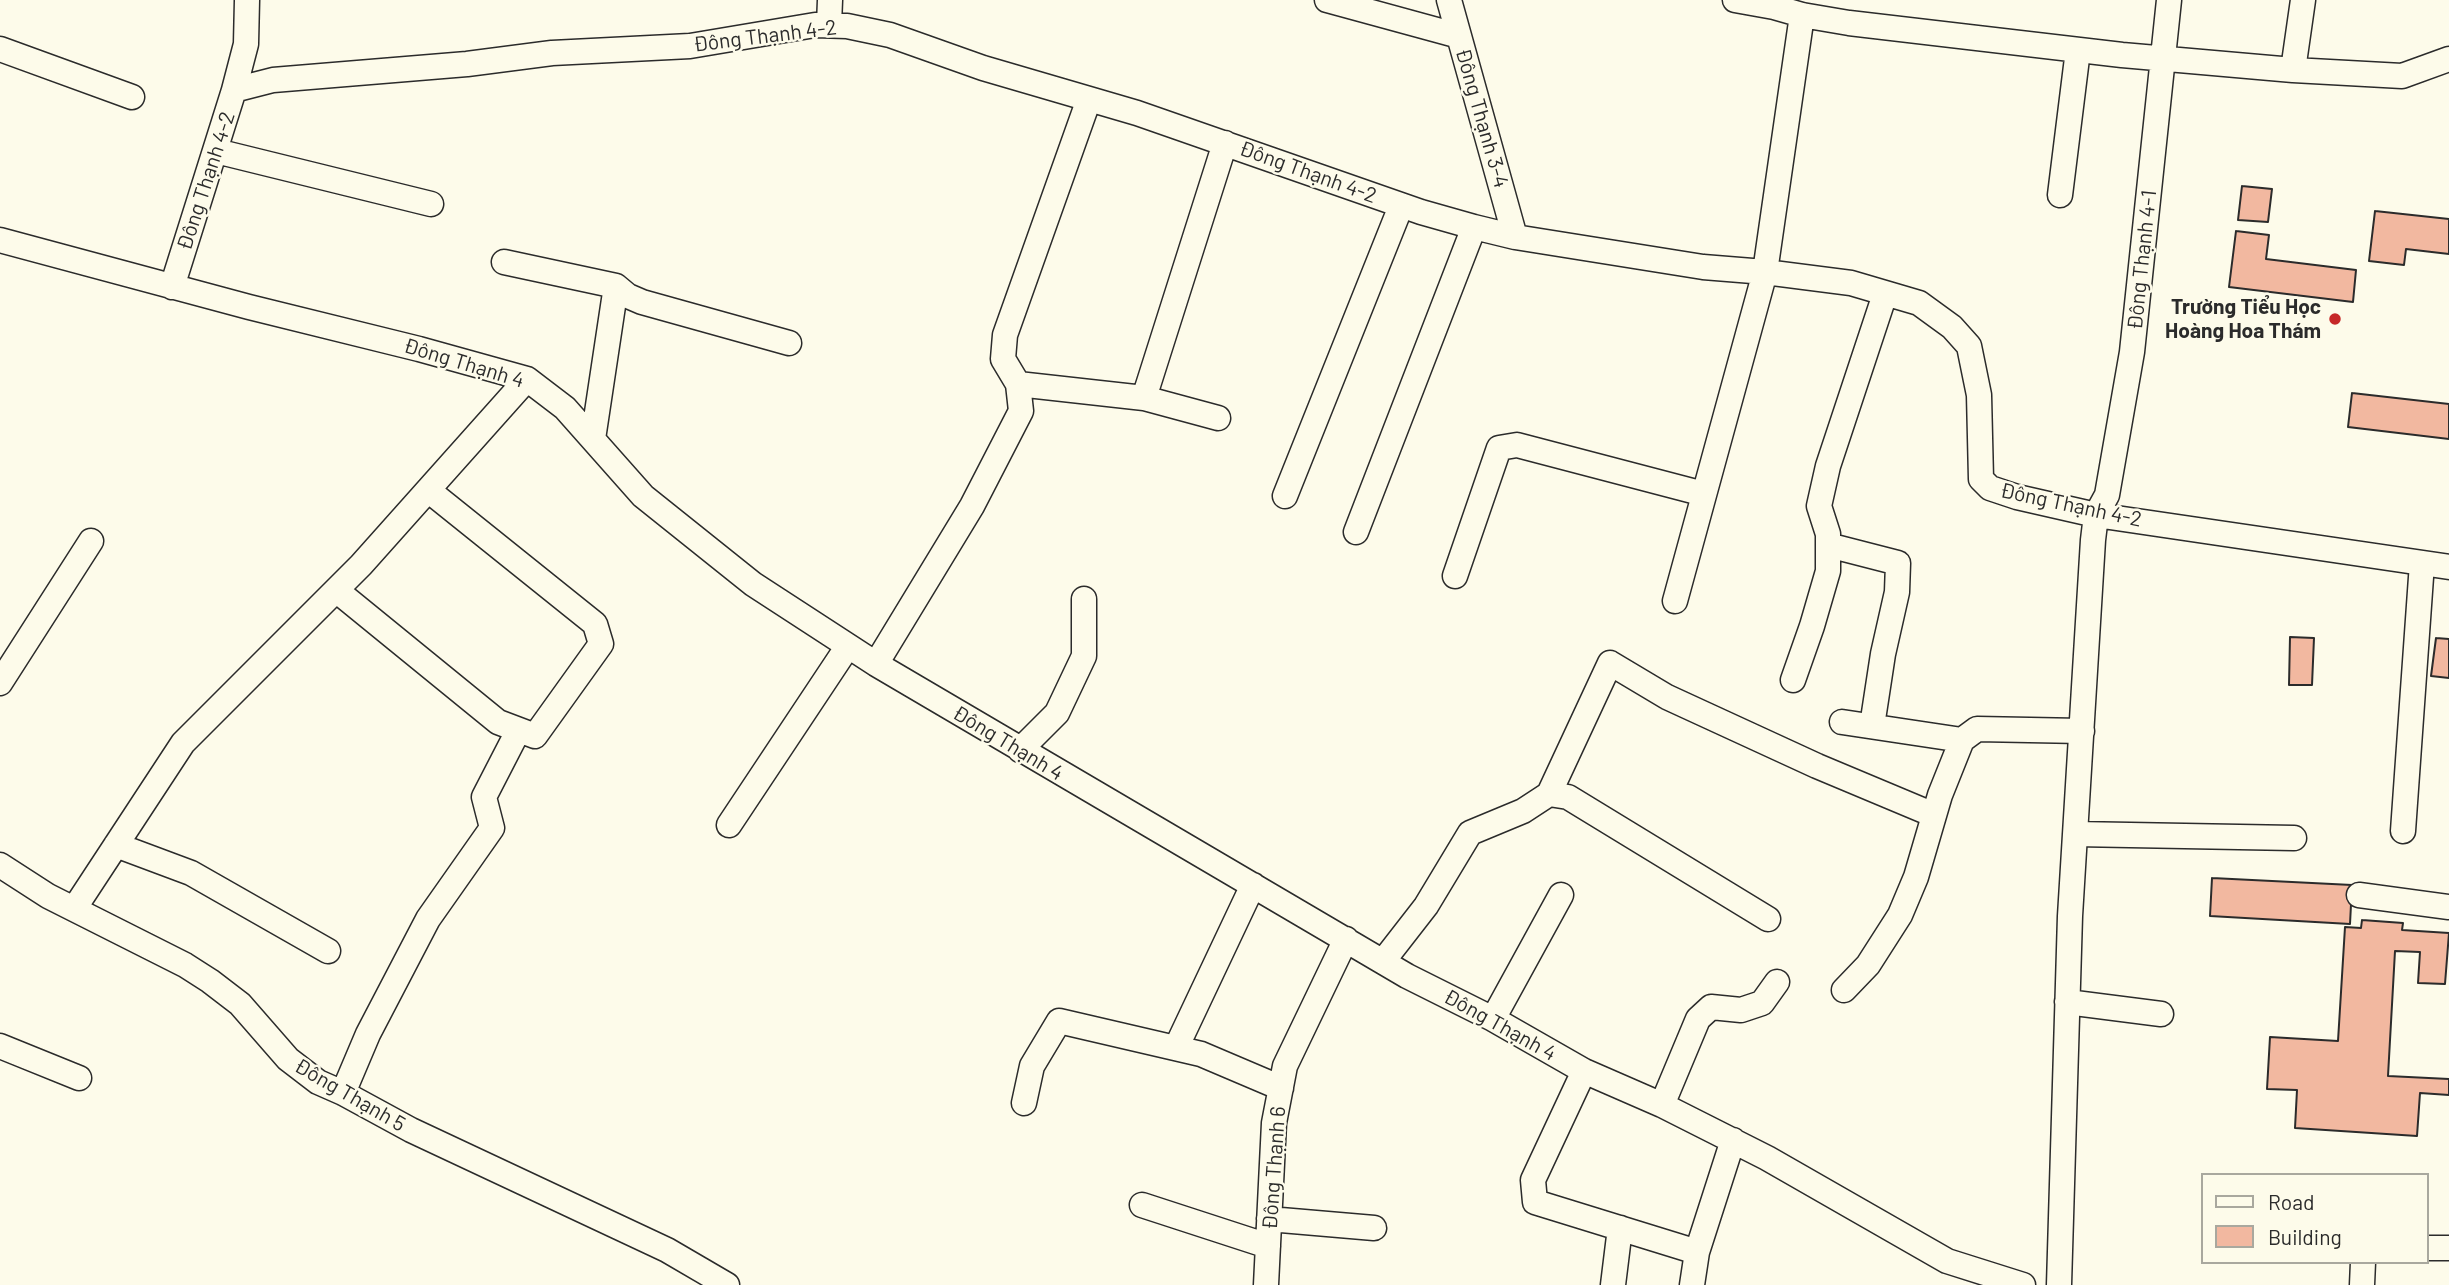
<!DOCTYPE html>
<meta charset="utf-8">
<style>
body{margin:0}
#map{position:relative;width:2449px;height:1285px;overflow:hidden;background:#fdfbea;font-family:Barlow,sans-serif}
canvas{display:block}
.legend{position:absolute;left:2201px;top:1173px;width:228px;height:91px;box-sizing:border-box;background:#fdfbea;border:2px solid #a9a89e;margin:0;padding:9px 12px;list-style:none;font-size:21px;color:#2b2b2b}
.legend li{display:flex;align-items:center;gap:14px;height:35px}
.legend b{width:35px;border:2px solid #a9a89e}
</style>
<div id="map">
<canvas width="2449" height="1285"></canvas>
<ul class="legend">
<li><b style="height:9px;background:#fdfbea"></b>Road</li>
<li><b style="height:19px;background:#f2b8a0"></b>Building</li>
</ul>
</div>
<script>
const c = document.querySelector('canvas').getContext('2d');
c.lineJoin = 'round';
function paint(path, color) {
  c.fillStyle = color;
  c.fill(path, 'evenodd');
}
function shape(rows) {
  const path = new Path2D();
  for (const r of rows) {
    path.moveTo(r[0], r[1]);
    for (let i = 2; i < r.length; i += 2) path.lineTo(r[i], r[i + 1]);
  }
  return path;
}
function strokePath(path, color, width, dash) {
  c.strokeStyle = color;
  c.lineWidth = width;
  c.lineCap = dash ? 'butt' : 'round';
  c.setLineDash(dash || []);
  c.stroke(path);
}
function write(font, color, halo, rows, align = 'center') {
  c.font = font + ' Barlow,sans-serif';
  c.lineWidth = 5;
  c.setLineDash([]);
  c.textBaseline = 'middle';
  c.strokeStyle = halo;
  c.fillStyle = color;
  for (const [text, x, y, turn = 0] of rows) {
    c.save();
    c.translate(x, y);
    c.rotate((+turn || 0) * Math.PI / 180);
    c.textAlign = isNaN(turn) ? turn : align;
    if (halo) c.strokeText(text, 0, 0);
    c.fillText(text, 0, 0);
    c.restore();
  }
}
const building = shape([
 [2242,186,2272,189,2268,222,2238,220,2242,186],
 [2375,211,2449,219,2449,254,2406,249,2404,265,2369,261,2375,211],
 [2236,231,2269,235,2266,259,2356,270,2353,302,2229,287,2236,231],
 [2352,393,2449,404,2449,439,2348,427,2352,393],
 [2290,637,2314,638,2312,685,2289,685,2290,637],
 [2436,638,2449,639,2449,678,2431,676,2436,638],
 [2212,878,2352,885,2350,924,2210,916,2212,878],
 [2362,920,2403,923,2402,930,2449,933,2445,984,2418,983,2420,952,2395,951,2388,1076,2449,1079,2449,1095,2420,1093,2417,1136,2295,1128,2297,1090,2267,1089,2270,1037,2338,1041,2345,927,2361,928,2362,920]
]);
paint(building, '#f2b8a0');
strokePath(building, '#2b2b2b', 2);
const minor = shape([
 [1327,0,1459,36],
 [1449,0,1515,237],
 [1735,0,1774,7,1802,15,1849,23,2122,55,2293,70,2402,76,2449,59],
 [829,25,830,0],
 [0,49,132,97],
 [2293,70,2303,0],
 [234,90,246,44,247,0],
 [216,151,431,204],
 [2060,195,2078,50],
 [0,240,249,307,419,349,527,379,565,408,643,496,753,584,876,664,1407,976,1493,1019,1584,1071,1662,1105,1767,1158,1947,1261,2023,1285],
 [504,262,616,286,628,296,642,302,789,343],
 [172,287,234,90,273,80,467,64,552,53,690,46,815,25,847,26,890,35,983,68,1137,113,1421,212,1474,227,1515,237,1703,267,1765,272,1851,283,1919,303,1952,327,1969,346,1979,395,1981,479,1990,488,2017,497,2096,515,2449,567],
 [1018,384,1144,398,1218,418],
 [1144,398,1225,143],
 [593,439,616,286],
 [1285,496,1401,206],
 [1356,532,1474,227],
 [1828,545,1898,563,1897,592,1883,654,1872,726],
 [1455,576,1499,448,1517,445,1704,494],
 [336,590,498,722,535,736,601,644,595,624,428,490],
 [1675,601,1765,272,1802,15],
 [876,664,972,506,1021,411,1018,384,1003,359,1005,335,1089,99],
 [1793,680,1812,626,1828,571,1828,534,1819,506,1828,466,1885,294],
 [0,683,91,541],
 [1842,722,1962,740],
 [1020,750,1057,713,1084,656,1084,599],
 [1549,794,1610,663,1667,697,1817,766,1934,815],
 [729,825,848,646],
 [2403,831,2422,563],
 [2075,834,2294,838],
 [116,845,191,873,328,951],
 [0,865,48,896,185,965,210,981,240,1004,288,1059,318,1082,343,1093,411,1130,667,1250,727,1285],
 [2359,895,2449,907],
 [74,909,183,743,361,565,527,379],
 [1384,960,1426,906,1470,833,1523,811,1549,794,1568,797,1768,919],
 [1844,990,1868,965,1900,915,1916,877,1940,795,1962,740,1977,729,2082,731],
 [2067,1002,2161,1014],
 [1493,1019,1561,895],
 [0,1046,79,1078],
 [1176,1048,1253,885],
 [1584,1071,1533,1180,1535,1202,1697,1252],
 [343,1093,368,1034,428,919,492,828,484,797,518,731],
 [1024,1103,1032,1066,1059,1021,1201,1054,1281,1088],
 [1662,1105,1698,1019,1711,1007,1741,1010,1762,1003,1777,982],
 [1142,1205,1268,1246],
 [1269,1219,1374,1228],
 [2426,1248,2449,1248],
 [1266,1285,1274,1123,1285,1066,1346,939],
 [1613,1285,1620,1228],
 [1692,1285,1697,1252,1733,1140],
 [2059,1285,2070,916,2093,540,2096,515,2107,495,2132,352,2169,0],
 [2362,1285,2363,1262]
]);
strokePath(minor, '#2b2b2b', 27);
strokePath(minor, '#fdfbea', 24);
for (const [x, y, r, color] of [
 [2335,319,7,"#c62828"]
]) {
  const dot = new Path2D();
  dot.arc(x, y, r, 0, 2 * Math.PI);
  c.fillStyle = color;
  c.fill(dot);
  strokePath(dot, '#fdfbea', 2.5);
}
write('21px', '#2b2b2b', '#fdfbea', [
 ["Đông Thạnh 4-2",765,36,-7],
 ["Đông Thạnh 3-4",1482,118,74],
 ["Đông Thạnh 4-2",1308,172,20],
 ["Đông Thạnh 4-2",206,181,-72],
 ["Đông Thạnh 4-1",2142,260,-84],
 ["Đông Thạnh 4",464,363,17],
 ["Đông Thạnh 4-2",2071,505,12],
 ["Đông Thạnh 4",1008,743,31],
 ["Đông Thạnh 4",1500,1025,29],
 ["Đông Thạnh 5",350,1095,30],
 ["Đông Thạnh 6",1274,1168,-86]
]);
write('bold 21px', '#2b2b2b', '#fdfbea', [
 ["Trường Tiểu Học",2321,307],
 ["Hoàng Hoa Thám",2321,331]
], 'right');
</script>
